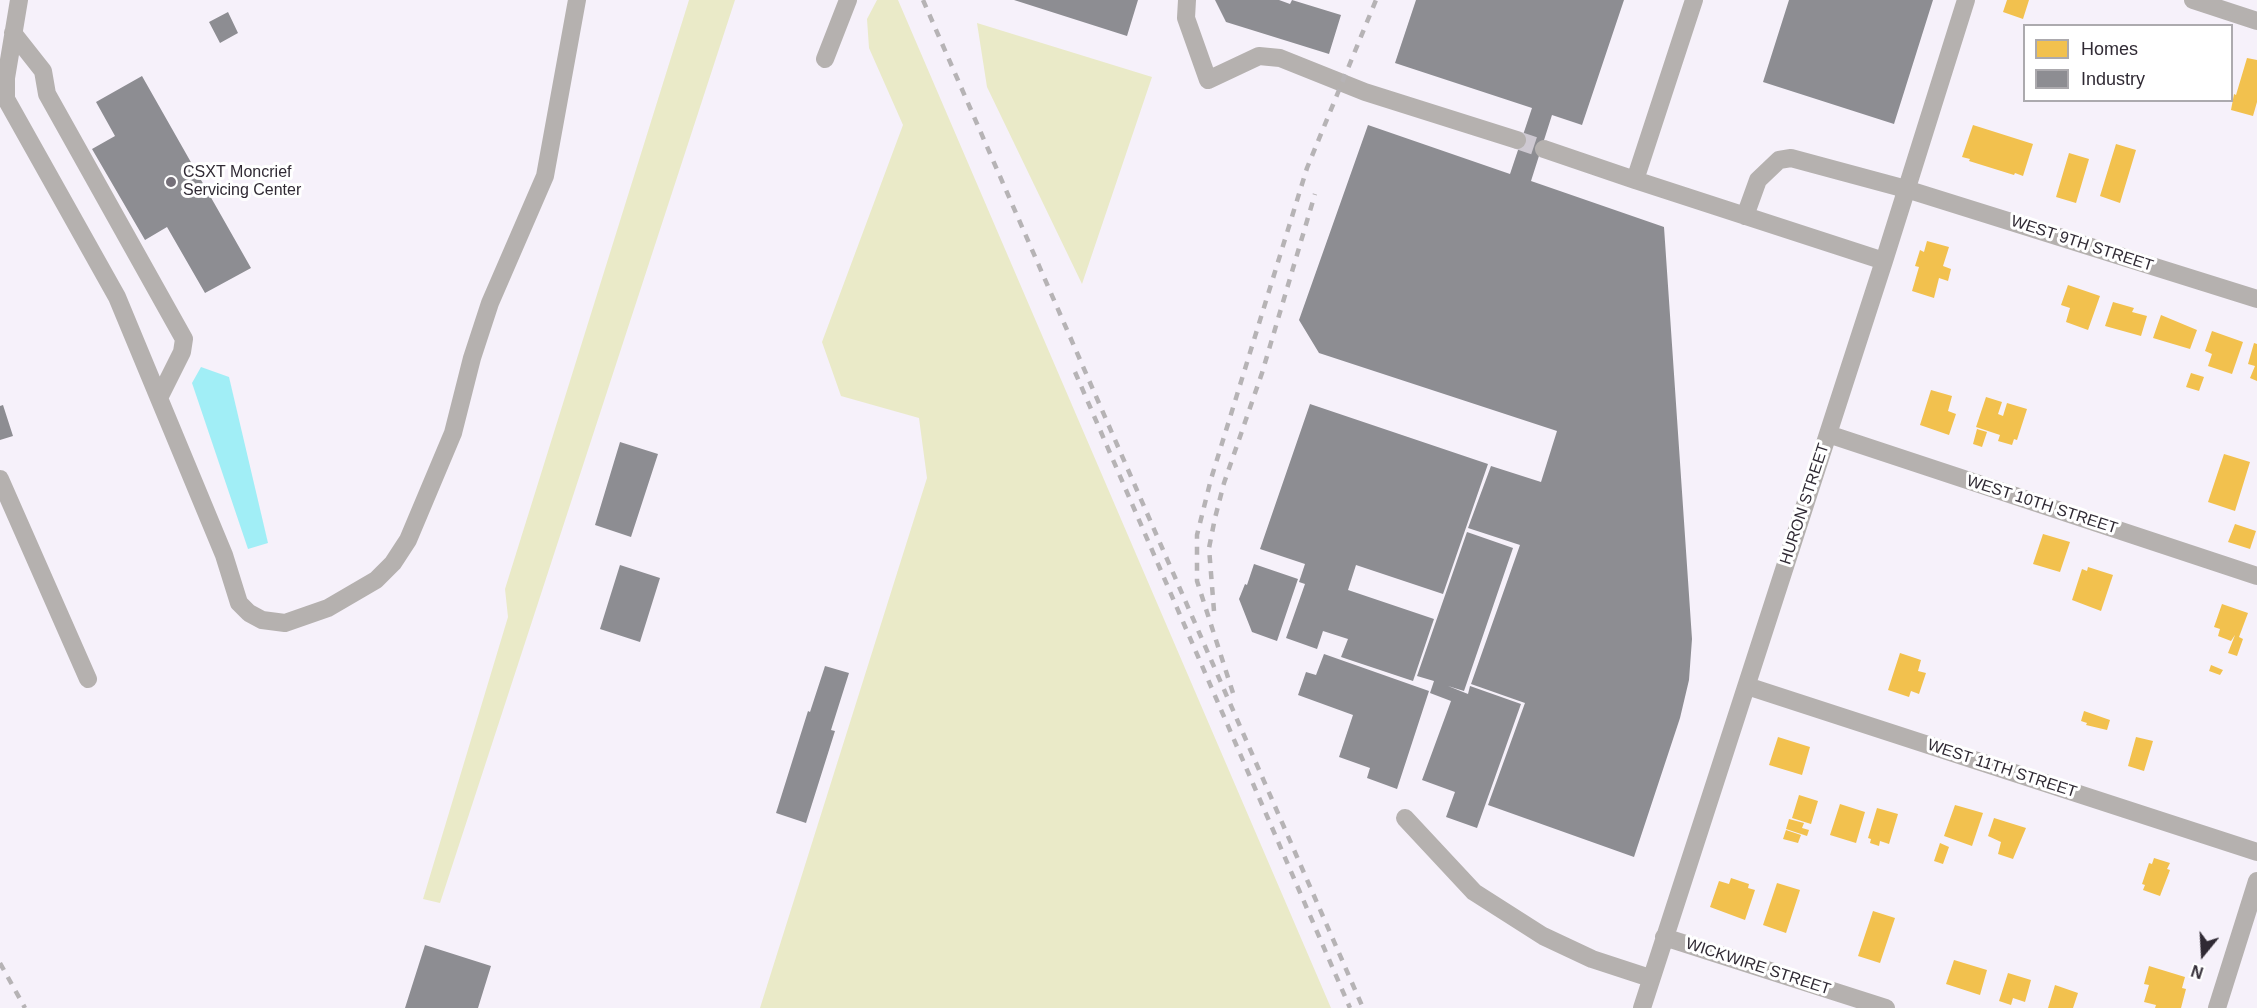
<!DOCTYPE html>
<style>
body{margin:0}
#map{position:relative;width:2257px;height:1008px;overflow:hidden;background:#f6f1fa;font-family:Helvetica,sans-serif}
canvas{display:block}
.legend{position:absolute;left:2023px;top:24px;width:210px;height:78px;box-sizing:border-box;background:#fff;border:2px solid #acaaae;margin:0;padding:8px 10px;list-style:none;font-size:18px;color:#302a34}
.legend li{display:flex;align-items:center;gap:12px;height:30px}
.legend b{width:30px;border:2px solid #acaaae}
.north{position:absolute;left:2173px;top:924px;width:60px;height:60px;-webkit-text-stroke:4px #fff;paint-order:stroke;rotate:198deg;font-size:16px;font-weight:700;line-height:24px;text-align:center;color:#302a34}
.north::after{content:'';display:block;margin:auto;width:21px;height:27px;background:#302a34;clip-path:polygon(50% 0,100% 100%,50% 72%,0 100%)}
</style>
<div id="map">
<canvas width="2257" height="1008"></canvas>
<ul class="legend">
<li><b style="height:16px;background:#f2c14e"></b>Homes</li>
<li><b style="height:16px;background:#8d8d92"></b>Industry</li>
</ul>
<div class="north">N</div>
</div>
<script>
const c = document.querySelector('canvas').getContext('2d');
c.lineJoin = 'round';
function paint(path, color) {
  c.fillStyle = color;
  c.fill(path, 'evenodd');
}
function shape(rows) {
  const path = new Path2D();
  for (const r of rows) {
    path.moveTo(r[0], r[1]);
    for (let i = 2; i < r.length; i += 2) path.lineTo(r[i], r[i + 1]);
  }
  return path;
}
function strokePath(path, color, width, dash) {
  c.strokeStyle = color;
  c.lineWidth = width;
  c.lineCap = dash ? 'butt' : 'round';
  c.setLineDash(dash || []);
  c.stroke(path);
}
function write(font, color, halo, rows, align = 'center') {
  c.font = font + ' Helvetica,sans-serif';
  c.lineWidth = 6;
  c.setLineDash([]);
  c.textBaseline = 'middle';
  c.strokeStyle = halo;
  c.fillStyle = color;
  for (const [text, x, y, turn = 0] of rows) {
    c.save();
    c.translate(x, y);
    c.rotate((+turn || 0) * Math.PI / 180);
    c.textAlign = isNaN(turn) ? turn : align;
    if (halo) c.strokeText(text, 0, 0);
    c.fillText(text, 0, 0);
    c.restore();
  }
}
paint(shape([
 [689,0,735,0,440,903,423,899,508,617,505,589],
 [877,0,898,0,1331,1008,760,1008,927,478,919,418,841,396,822,342,903,125,869,48,867,19],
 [977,23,1152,77,1082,284,987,87]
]), '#eaeac8');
paint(shape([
 [201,367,229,377,268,543,248,549,192,383]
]), '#a1eef6');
paint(shape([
 [2007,0,2029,0,2023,19,2003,12],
 [2247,58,2257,60,2257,102,2253,116,2231,110,2234,94,2236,95],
 [1973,125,2033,144,2023,176,2015,173,2014,175,1969,161,1970,159,1962,157],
 [2116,144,2136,150,2120,203,2100,196],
 [2069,153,2089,159,2076,203,2056,197],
 [1927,241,1949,247,1943,266,1951,269,1948,281,1939,278,1934,298,1912,291,1919,267,1915,266,1920,250,1924,252],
 [2068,285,2100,296,2088,330,2066,322,2070,308,2061,305],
 [2113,302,2134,308,2132,312,2147,316,2141,336,2105,326],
 [2161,315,2197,330,2190,349,2153,338],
 [2212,331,2243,342,2232,374,2208,366,2212,354,2205,351],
 [2254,343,2257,344,2257,381,2250,378,2255,366,2248,364],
 [2191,373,2204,377,2199,391,2186,387],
 [1931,390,1952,396,1948,411,1956,414,1949,435,1920,425],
 [1986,397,2002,402,1998,414,2003,416,2007,403,2027,409,2017,440,2014,439,2012,445,1998,441,2000,435,1976,427],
 [1977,429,1987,432,1982,447,1973,444],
 [2224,454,2250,462,2235,511,2208,502],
 [2235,524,2256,531,2250,549,2228,542],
 [2043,534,2070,542,2060,572,2033,564],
 [2088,567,2113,575,2101,611,2072,600,2082,569,2087,571],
 [2222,604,2248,613,2239,637,2243,639,2237,656,2228,653,2235,635,2231,641,2218,636,2220,629,2214,627],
 [1900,653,1921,660,1918,671,1926,673,1919,694,1911,691,1909,697,1888,690],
 [2211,665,2223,670,2220,675,2209,671],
 [2084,711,2110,720,2107,730,2086,725,2087,723,2081,721],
 [1778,737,1810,747,1802,775,1769,765],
 [2136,737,2153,741,2144,771,2128,766],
 [1799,795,1818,801,1811,824,1792,818],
 [1840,804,1865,812,1856,843,1830,835],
 [1955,805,1983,813,1972,846,1944,836],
 [1877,808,1898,814,1889,844,1880,841,1879,846,1870,843,1871,839,1868,838],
 [1994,818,2026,828,2013,859,1998,854,2001,842,1988,836],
 [1789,819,1804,823,1802,828,1809,830,1807,836,1786,829],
 [1786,830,1801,835,1798,843,1783,839],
 [1940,843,1949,847,1943,864,1934,861],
 [2154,858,2170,863,2167,869,2170,870,2160,896,2143,890,2145,885,2142,884,2149,863,2152,864],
 [1731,878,1749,884,1748,888,1755,890,1745,920,1710,907,1719,881,1729,884],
 [1777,883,1800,890,1786,933,1763,925],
 [1873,911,1895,918,1880,963,1858,956],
 [1954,960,1987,970,1980,995,1946,984],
 [2149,966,2185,977,2182,988,2186,989,2181,1008,2155,1008,2156,1005,2144,1002,2149,985,2144,984],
 [2008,973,2031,980,2025,1002,2013,998,2011,1005,1999,1001],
 [2055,985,2078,993,2073,1008,2048,1008]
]), '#f2c14e');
paint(shape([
 [1014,0,1138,0,1127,36],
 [1215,0,1279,0,1290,4,1292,0,1341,15,1329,54,1226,22],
 [1416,0,1624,0,1582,125,1552,115,1531,181,1664,227,1692,639,1689,680,1680,718,1634,857,1488,805,1525,703,1471,684,1520,545,1468,528,1491,466,1541,482,1557,431,1319,353,1299,320,1368,125,1510,174,1532,108,1395,63],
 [1789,0,1933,0,1894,124,1763,82],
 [228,12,238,33,220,43,209,22],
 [142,76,251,268,205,293,167,227,145,240,92,149,115,136,96,102],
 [1310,404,1488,464,1443,594,1356,565,1348,590,1434,619,1413,681,1341,657,1348,639,1323,631,1317,649,1286,638,1305,584,1299,582,1305,564,1260,549],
 [3,405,13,436,0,440,0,406],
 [620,442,658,454,631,537,595,525],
 [1467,532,1513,548,1464,691,1448,686,1468,694,1470,686,1521,704,1477,828,1446,817,1455,792,1422,780,1451,701,1430,693,1434,681,1417,676],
 [1254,564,1298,579,1277,641,1252,632,1239,599,1245,584,1247,585],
 [620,565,660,578,640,642,600,629],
 [1324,654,1429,691,1397,789,1367,778,1370,768,1339,757,1353,715,1298,695,1306,672,1316,675],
 [825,666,849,673,831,730,835,731,806,823,776,813,808,711,810,712],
 [425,945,491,966,478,1008,405,1008]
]), '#8d8d92');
strokePath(shape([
 [1517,140,1544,149]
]), '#cec9d2', 18, [18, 9]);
strokePath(shape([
 [19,0,6,78,6,99,117,297,224,555,239,603,249,613,262,620,285,623,328,608,376,580,393,563,408,540,453,433,472,358,490,303,545,176,577,0],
 [1187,0,1186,18,1208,80,1259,56,1280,58,1365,92,1517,140],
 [1694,0,1635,180,1884,261],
 [2193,0,2257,21],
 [13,33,43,71,47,94,184,339,182,352,160,396],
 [825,59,848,0],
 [1544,149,1635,180],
 [1745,216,1758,180,1779,160,1791,158,1906,189,2257,299],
 [1828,434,2257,576],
 [0,479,88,679],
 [1747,686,2257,852],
 [1405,818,1474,892,1543,936,1592,959,1650,978],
 [1664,937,1886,1008],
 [1642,1008,1884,261,1966,0],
 [2217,1008,2257,881]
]), '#b5b1af', 18);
strokePath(shape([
 [923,0,1363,1008],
 [1075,372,1350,1008],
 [1214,611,1209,548,1215,518,1224,483,1262,373,1315,194],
 [1233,693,1197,581,1197,535,1211,479,1307,168,1376,0],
 [0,963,25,1008]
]), '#b6b3b5', 4.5, [8, 8]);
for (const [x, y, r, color] of [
 [171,182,6,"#757079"]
]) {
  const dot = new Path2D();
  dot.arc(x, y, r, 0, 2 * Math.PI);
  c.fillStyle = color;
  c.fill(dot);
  strokePath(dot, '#fff', 2);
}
write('16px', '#302a34', '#fff', [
 ["CSXT Moncrief",183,173],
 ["Servicing Center",183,191]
], 'left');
write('16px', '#302a34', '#fff', [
 ["WEST 9TH STREET",2082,244,18],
 ["HURON STREET",1805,504,-72],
 ["WEST 10TH STREET",2042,505,18],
 ["WEST 11TH STREET",2002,769,18],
 ["WICKWIRE STREET",1758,967,18]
]);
</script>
